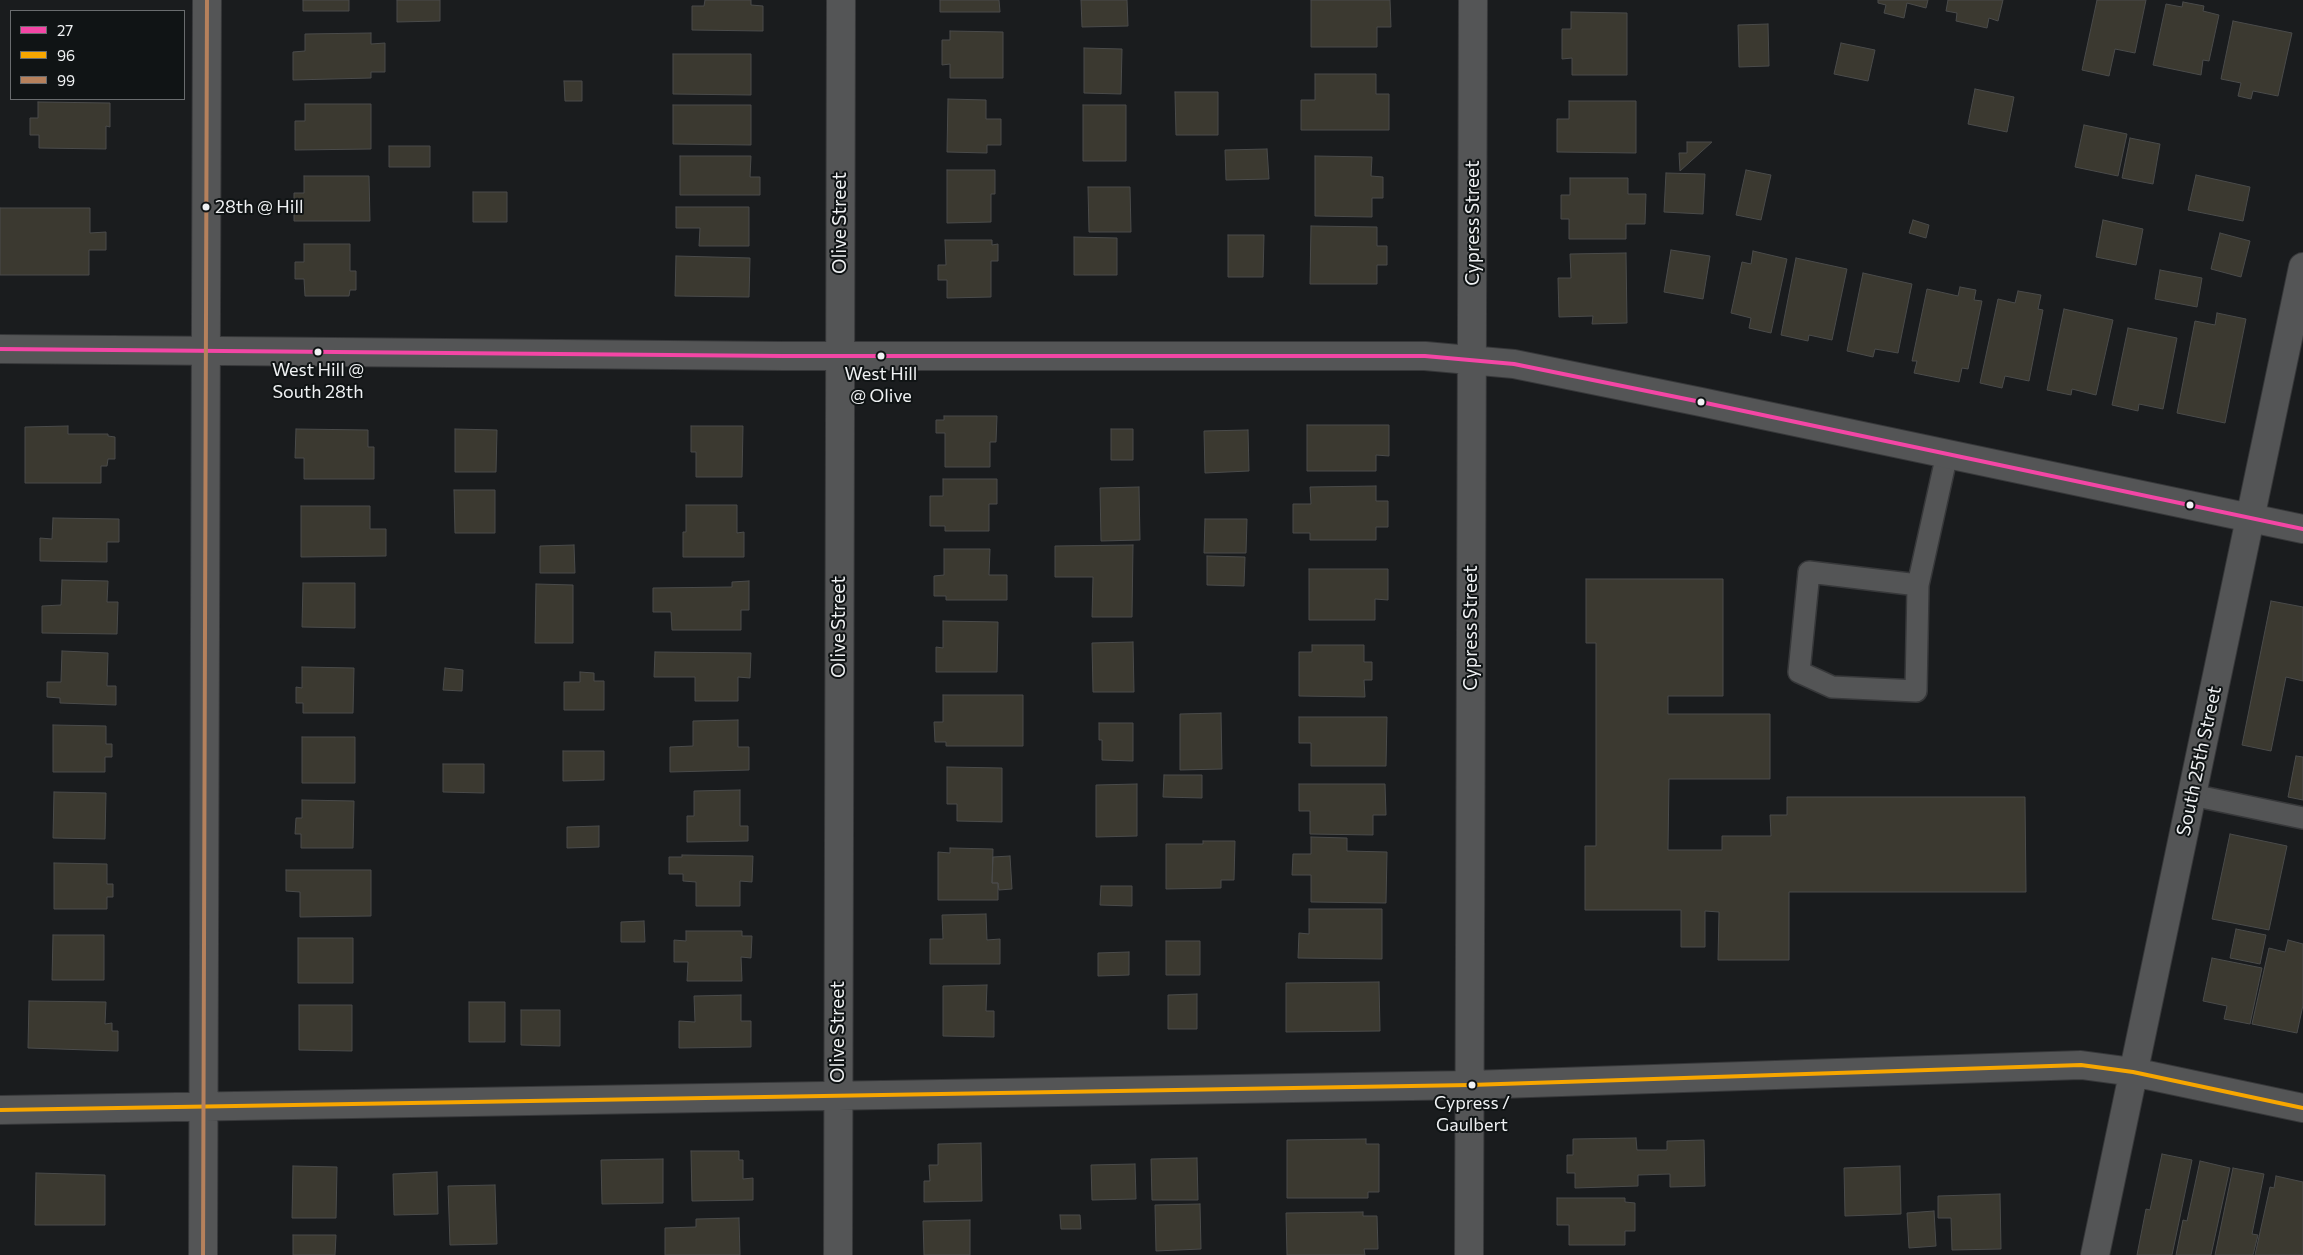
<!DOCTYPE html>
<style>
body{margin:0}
#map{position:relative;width:2303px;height:1255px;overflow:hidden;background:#1a1c1e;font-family:Commissioner,sans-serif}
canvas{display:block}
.legend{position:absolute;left:10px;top:10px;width:175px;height:90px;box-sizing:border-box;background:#101415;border:1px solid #696c6e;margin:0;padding:6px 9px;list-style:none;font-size:15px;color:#eff1f3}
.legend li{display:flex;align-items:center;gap:10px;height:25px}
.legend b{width:25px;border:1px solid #696c6e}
</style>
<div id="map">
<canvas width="2303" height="1255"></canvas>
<ul class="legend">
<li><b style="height:6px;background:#f346a5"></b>27</li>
<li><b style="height:6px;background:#f7a600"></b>96</li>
<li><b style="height:6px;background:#b6815c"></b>99</li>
</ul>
</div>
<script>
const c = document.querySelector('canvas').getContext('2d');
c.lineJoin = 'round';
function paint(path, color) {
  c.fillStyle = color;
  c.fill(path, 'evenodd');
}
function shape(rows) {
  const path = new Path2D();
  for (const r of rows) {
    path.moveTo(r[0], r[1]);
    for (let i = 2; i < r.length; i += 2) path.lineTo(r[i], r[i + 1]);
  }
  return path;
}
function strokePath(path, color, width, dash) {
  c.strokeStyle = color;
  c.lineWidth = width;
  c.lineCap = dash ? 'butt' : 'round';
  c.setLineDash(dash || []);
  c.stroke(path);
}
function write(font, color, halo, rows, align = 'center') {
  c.font = font + ' Commissioner,sans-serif';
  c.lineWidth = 4;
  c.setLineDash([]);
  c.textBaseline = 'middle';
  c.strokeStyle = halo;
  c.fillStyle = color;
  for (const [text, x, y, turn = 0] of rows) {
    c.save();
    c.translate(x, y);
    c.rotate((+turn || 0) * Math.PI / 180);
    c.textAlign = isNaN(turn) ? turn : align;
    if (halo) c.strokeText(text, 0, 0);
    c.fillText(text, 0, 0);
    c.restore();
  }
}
const building = shape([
 [303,0,349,0,349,11,303,11,303,0],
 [397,0,440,0,440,21,397,22,397,0],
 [705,0,751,0,751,5,763,6,763,31,692,30,692,6,704,6,705,0],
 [940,0,999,0,1000,12,940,12,940,0],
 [1081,0,1127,0,1128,26,1082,27,1081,0],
 [1311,0,1390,0,1391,27,1377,27,1377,47,1311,47,1311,0],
 [1878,0,1928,0,1926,8,1907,3,1904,18,1884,13,1886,5,1878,3,1878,0],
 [1948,0,2003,0,1998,21,1989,18,1987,28,1956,21,1957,13,1946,11,1948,0],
 [2097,0,2146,0,2135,53,2115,49,2109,76,2082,70,2097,0],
 [2183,2,2204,6,2203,11,2219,15,2209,61,2203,60,2201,75,2153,65,2166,4,2182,7,2183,2],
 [1571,12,1627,13,1627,75,1572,75,1572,58,1562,59,1562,29,1571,29,1571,12],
 [2233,21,2292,33,2278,96,2253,91,2251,99,2238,96,2241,83,2221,79,2233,21],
 [1768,24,1769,66,1739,67,1738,25,1768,24],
 [950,31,1003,32,1003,78,950,78,950,64,942,65,942,40,950,40,950,31],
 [371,33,371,44,385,43,385,72,371,72,371,78,293,80,293,52,305,51,305,34,371,33],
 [1841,43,1875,50,1868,81,1834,74,1841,43],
 [1084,48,1122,49,1121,94,1084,93,1084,48],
 [673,54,751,54,751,95,673,94,673,54],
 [1315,74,1376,74,1376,94,1389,94,1389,130,1301,130,1301,100,1315,100,1315,74],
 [564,81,582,81,582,101,565,101,564,81],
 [1975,89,2014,97,2007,132,1968,124,1975,89],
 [1175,92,1218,92,1218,135,1176,135,1175,92],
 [948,99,986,100,986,119,1001,119,1001,145,987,145,987,153,947,152,948,99],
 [1569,101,1636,101,1636,153,1557,152,1557,119,1569,119,1569,101],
 [38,102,110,103,110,127,106,126,106,149,39,148,39,135,30,135,30,118,38,118,38,102],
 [305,104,371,104,371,149,295,150,295,121,305,121,305,104],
 [673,105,751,105,751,145,673,144,673,105],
 [1083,105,1126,105,1126,161,1083,161,1083,105],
 [2084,125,2127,134,2118,176,2075,167,2084,125],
 [2130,138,2160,144,2153,184,2122,178,2130,138],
 [1687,142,1712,142,1680,171,1679,153,1687,153,1687,142],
 [389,146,430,146,430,167,389,167,389,146],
 [1267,149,1269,179,1226,180,1225,150,1267,149],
 [680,156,751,156,750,177,760,177,760,195,680,195,680,156],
 [1315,156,1372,157,1371,176,1383,177,1383,198,1372,198,1372,217,1315,216,1315,156],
 [947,170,995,170,995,194,991,194,991,222,947,223,947,170],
 [1746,170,1771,175,1761,220,1736,215,1746,170],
 [1666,173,1705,174,1703,214,1664,212,1666,173],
 [2196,175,2250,187,2243,221,2188,210,2196,175],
 [304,176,369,176,370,221,294,221,294,193,304,193,304,176],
 [1570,178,1628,178,1628,194,1646,194,1645,224,1626,224,1626,239,1569,239,1569,219,1561,219,1561,195,1570,195,1570,178],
 [1088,187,1130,187,1131,232,1089,232,1088,187],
 [473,192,507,192,507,222,473,222,473,192],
 [676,207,749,207,749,246,699,246,700,228,676,228,676,207],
 [0,208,90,208,90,233,106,232,106,250,89,250,89,275,0,275,0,208],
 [1913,220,1929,225,1926,238,1909,233,1913,220],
 [2103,220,2143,229,2136,265,2096,257,2103,220],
 [1311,226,1377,227,1377,246,1387,246,1387,265,1377,265,1377,284,1310,284,1311,226],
 [2220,233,2250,241,2241,277,2211,269,2220,233],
 [1228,235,1264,235,1263,277,1228,277,1228,235],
 [1074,237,1117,238,1117,275,1074,275,1074,237],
 [945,240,992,240,992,245,998,244,998,261,991,261,991,297,947,298,947,280,938,280,938,265,946,265,945,240],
 [304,244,350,244,350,271,356,271,356,290,350,290,349,296,305,296,304,279,295,279,295,262,304,262,304,244],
 [1671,250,1710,256,1703,299,1664,292,1671,250],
 [1753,251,1787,259,1771,333,1749,328,1751,318,1731,313,1742,262,1751,264,1753,251],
 [1626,253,1627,323,1592,324,1593,316,1559,317,1558,278,1571,278,1570,254,1626,253],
 [676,256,750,258,749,297,675,296,676,256],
 [1796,258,1847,269,1832,340,1809,335,1808,341,1781,335,1796,258],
 [2160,270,2202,278,2197,307,2155,299,2160,270],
 [1863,273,1912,284,1898,353,1875,349,1873,357,1847,351,1863,273],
 [1960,287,1976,290,1974,300,1982,301,1968,369,1962,368,1959,382,1914,373,1917,361,1912,361,1927,289,1958,296,1960,287],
 [2018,291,2041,295,2038,309,2043,310,2029,381,2005,376,2002,388,1980,383,1998,299,2015,303,2018,291],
 [2064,309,2113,320,2096,395,2072,389,2071,395,2047,390,2064,309],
 [2217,313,2246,319,2225,423,2177,413,2195,321,2215,325,2217,313],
 [2128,328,2177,338,2163,409,2139,404,2138,411,2112,405,2128,328],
 [944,416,997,416,996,442,990,442,990,467,945,467,945,433,936,433,936,420,944,420,944,416],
 [1307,425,1389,425,1389,456,1376,455,1376,471,1307,471,1307,425],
 [68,426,68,434,108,434,108,436,115,437,115,459,108,459,107,466,101,466,101,483,25,483,25,427,68,426],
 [691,426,743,426,742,477,696,477,696,452,691,452,691,426],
 [296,429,368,430,368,447,374,447,374,479,304,479,304,458,295,458,296,429],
 [455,429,497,430,496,472,455,472,455,429],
 [1111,429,1133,429,1133,460,1111,460,1111,429],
 [1248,430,1249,471,1205,473,1204,431,1248,430],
 [943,479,997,479,997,504,989,504,989,531,945,531,945,526,930,526,930,496,943,496,943,479],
 [1376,486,1376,501,1388,501,1388,527,1376,527,1376,540,1310,540,1310,533,1293,533,1293,504,1311,504,1310,487,1376,486],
 [1139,487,1140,540,1101,541,1100,488,1139,487],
 [454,490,495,490,495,533,455,533,454,490],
 [686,505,737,505,737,533,744,532,744,557,683,557,683,532,686,532,686,505],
 [301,506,370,506,370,529,386,529,386,556,301,557,301,506],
 [53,518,119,519,119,542,107,542,107,562,40,561,40,538,52,539,53,518],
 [1205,519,1247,519,1246,553,1204,553,1205,519],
 [574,545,575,573,540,573,540,546,574,545],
 [1133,545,1132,617,1092,617,1093,577,1055,577,1055,546,1133,545],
 [944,549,990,549,989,575,1007,575,1007,600,946,600,946,596,934,596,934,576,944,575,944,549],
 [1207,556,1245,557,1244,586,1207,585,1207,556],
 [1309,569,1388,569,1388,600,1375,599,1375,620,1309,620,1309,569],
 [1586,579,1723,579,1723,696,1668,696,1668,714,1770,714,1770,779,1669,779,1668,850,1722,850,1722,836,1771,836,1770,815,1787,815,1787,797,2025,797,2026,892,1789,892,1789,960,1718,960,1719,912,1705,911,1705,947,1681,947,1681,910,1585,910,1585,846,1596,846,1596,643,1586,643,1586,579],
 [62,580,108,581,107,602,118,602,117,634,42,633,42,606,61,605,62,580],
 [749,581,749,610,741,610,741,630,672,630,671,612,653,612,653,588,732,587,732,582,749,581],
 [303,583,355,583,355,628,302,627,303,583],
 [536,584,573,585,573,643,535,643,536,584],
 [2271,601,2303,607,2303,681,2286,677,2271,751,2242,745,2271,601],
 [943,621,998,622,997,672,936,672,936,647,943,648,943,621],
 [1133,642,1134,692,1093,692,1092,643,1133,642],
 [1312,645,1364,645,1364,662,1372,662,1372,680,1364,680,1365,697,1299,696,1299,652,1312,652,1312,645],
 [62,651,108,653,107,686,116,686,116,705,60,703,60,698,47,697,47,682,61,682,62,651],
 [655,652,751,653,750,678,738,677,738,701,695,701,695,677,654,677,655,652],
 [302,667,354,668,353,713,303,713,303,703,296,703,296,687,302,688,302,667],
 [445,668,463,670,462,691,443,690,445,668],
 [580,672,594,673,594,681,604,681,604,710,564,710,564,682,580,682,580,672],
 [943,695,1023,695,1023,746,946,746,946,742,935,742,934,722,943,722,943,695],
 [1221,713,1222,769,1180,770,1180,714,1221,713],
 [1299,717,1387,717,1386,766,1311,766,1311,743,1299,743,1299,717],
 [738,720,738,747,749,747,749,770,670,772,670,747,693,746,693,721,738,720],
 [1099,723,1133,723,1133,761,1102,760,1102,740,1099,740,1099,723],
 [53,725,106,726,106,744,112,744,112,757,105,757,105,772,53,772,53,725],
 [302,737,355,737,355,783,302,783,302,737],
 [563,751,604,751,604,780,563,781,563,751],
 [2296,756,2303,757,2303,800,2288,797,2296,756],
 [443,764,484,764,484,793,443,792,443,764],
 [947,767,1002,768,1002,822,957,821,957,804,947,804,947,767],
 [1164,775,1202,775,1202,798,1163,797,1164,775],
 [1137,784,1137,836,1096,837,1096,785,1137,784],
 [1299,784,1385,784,1386,815,1373,815,1373,835,1310,834,1310,811,1299,811,1299,784],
 [740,790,740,826,748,826,748,841,687,842,687,816,694,816,694,791,740,790],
 [54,792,106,793,105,839,53,838,54,792],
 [302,800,354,801,353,848,301,848,301,834,295,834,296,818,302,818,302,800],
 [599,826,599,847,567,848,567,827,599,826],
 [2230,834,2287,846,2269,930,2212,919,2230,834],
 [1311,837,1347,838,1347,851,1387,852,1386,903,1311,902,1311,875,1292,875,1293,854,1311,854,1311,837],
 [1203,841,1235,841,1234,880,1221,880,1221,888,1166,889,1166,844,1203,844,1203,841],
 [950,848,993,849,992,883,998,883,998,900,938,900,938,852,950,853,950,848],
 [682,855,753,856,752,882,740,881,740,906,696,906,696,882,683,881,683,874,669,874,669,857,682,857,682,855],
 [1010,856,1012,889,999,890,998,883,992,883,993,857,1010,856],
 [54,863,107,864,107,884,113,884,113,897,107,897,107,909,54,909,54,863],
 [286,870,371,870,371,916,300,917,300,892,286,891,286,870],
 [1101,886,1132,886,1132,906,1100,905,1101,886],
 [1309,909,1382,909,1382,959,1298,958,1299,933,1309,934,1309,909],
 [986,914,987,940,1000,939,1000,964,930,964,930,939,943,939,942,915,986,914],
 [644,921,645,942,621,942,621,922,644,921],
 [2236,929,2266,935,2260,964,2230,958,2236,929],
 [686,931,742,931,742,936,752,936,751,958,741,957,742,981,687,981,688,962,674,962,674,940,686,941,686,931],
 [53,935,104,935,104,980,52,980,53,935],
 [298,938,353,938,353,983,298,983,298,938],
 [2288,940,2303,944,2303,1005,2297,1033,2252,1024,2269,948,2285,952,2288,940],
 [1166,941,1200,941,1200,975,1166,975,1166,941],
 [1129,952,1129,975,1098,976,1098,953,1129,952],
 [2212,958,2262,968,2250,1024,2224,1019,2227,1006,2203,1001,2212,958],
 [1379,982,1380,1031,1286,1032,1286,983,1379,982],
 [987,985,986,1011,994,1011,994,1037,943,1036,943,986,987,985],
 [1197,994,1197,1029,1168,1029,1168,995,1197,994],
 [741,995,741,1021,751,1021,751,1047,679,1048,679,1021,695,1022,694,996,741,995],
 [29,1001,106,1002,105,1024,112,1023,112,1031,118,1031,118,1051,28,1048,29,1001],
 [469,1002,505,1002,505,1042,469,1042,469,1002],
 [299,1005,352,1005,352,1051,299,1050,299,1005],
 [521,1010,560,1010,560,1046,521,1045,521,1010],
 [1636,1138,1637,1150,1667,1150,1667,1141,1704,1140,1705,1186,1670,1187,1670,1174,1638,1175,1638,1186,1575,1188,1575,1173,1567,1173,1567,1155,1573,1155,1573,1139,1636,1138],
 [1366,1139,1366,1144,1379,1144,1379,1192,1368,1192,1368,1198,1287,1198,1287,1140,1366,1139],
 [981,1143,982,1201,924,1202,924,1181,930,1181,929,1165,938,1165,938,1144,981,1143],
 [691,1151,739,1151,739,1160,743,1160,743,1179,753,1178,753,1200,692,1201,691,1151],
 [2162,1154,2192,1160,2172,1255,2137,1255,2146,1209,2150,1210,2162,1154],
 [1197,1158,1198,1200,1152,1200,1151,1159,1197,1158],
 [663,1159,663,1203,602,1204,601,1160,663,1159],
 [2200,1161,2230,1168,2211,1255,2176,1255,2183,1220,2187,1221,2200,1161],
 [1135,1164,1136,1199,1092,1200,1091,1165,1135,1164],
 [293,1166,337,1167,336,1218,292,1218,293,1166],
 [1900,1166,1901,1214,1845,1216,1844,1168,1900,1166],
 [2233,1168,2264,1174,2252,1234,2258,1235,2253,1255,2215,1255,2233,1168],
 [437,1172,438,1214,394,1215,393,1174,437,1172],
 [36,1173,105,1175,105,1225,35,1225,36,1173],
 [2276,1176,2303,1182,2303,1255,2255,1255,2270,1187,2274,1188,2276,1176],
 [495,1185,497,1244,450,1245,448,1186,495,1185],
 [2000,1194,2001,1249,1952,1250,1951,1218,1938,1218,1938,1196,2000,1194],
 [1557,1198,1625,1198,1625,1202,1635,1203,1635,1231,1625,1231,1625,1245,1569,1245,1569,1225,1557,1225,1557,1198],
 [1200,1204,1201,1249,1156,1251,1155,1205,1200,1204],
 [1934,1211,1936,1246,1909,1248,1907,1213,1934,1211],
 [1363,1212,1363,1216,1377,1216,1378,1249,1364,1249,1365,1255,1287,1255,1286,1213,1363,1212],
 [1060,1215,1080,1215,1081,1229,1061,1229,1060,1215],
 [739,1218,740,1255,665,1255,665,1228,696,1227,696,1219,739,1218],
 [970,1220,970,1255,924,1255,923,1221,970,1220],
 [293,1235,336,1235,335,1255,293,1255,293,1235]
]);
paint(building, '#3b3930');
strokePath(building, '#4a4b4b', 1);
const lane = shape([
 [1918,585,1916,691,1832,687,1799,672,1809,572,1918,585,1947,454],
 [2192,795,2303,818]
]);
const street = shape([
 [0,349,782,356,1425,356,1514,364,1701,402,2303,529],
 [0,1110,1470,1085,2081,1065,2133,1072,2303,1108],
 [203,1255,207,0],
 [838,1255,841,0],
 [1469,1255,1473,0],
 [2095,1255,2303,267]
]);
strokePath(lane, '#37383a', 24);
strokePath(street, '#37383a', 30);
strokePath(lane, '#545556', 21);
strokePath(street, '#545556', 28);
strokePath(shape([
 [0,349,782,356,1425,356,1514,364,1701,402,2303,529]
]), '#f346a5', 4);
strokePath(shape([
 [0,1110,1470,1085,2081,1065,2133,1072,2303,1108]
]), '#f7a600', 4);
strokePath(shape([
 [203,1255,207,0]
]), '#b6815c', 4);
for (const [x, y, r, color] of [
 [206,207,4.5,"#eff1f3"],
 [318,352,4.5,"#eff1f3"],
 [881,356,4.5,"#eff1f3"],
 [1701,402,4.5,"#eff1f3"],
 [2190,505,4.5,"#eff1f3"],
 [1472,1085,4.5,"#eff1f3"]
]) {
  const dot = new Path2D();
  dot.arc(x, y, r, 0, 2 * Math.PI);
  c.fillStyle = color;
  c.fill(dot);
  strokePath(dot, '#101415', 2);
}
write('18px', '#eff1f3', '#101415', [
 ["28th @ Hill",215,207,"left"],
 ["West Hill @",318,370],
 ["South 28th",318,392],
 ["West Hill",881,374],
 ["@ Olive",881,396],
 ["Cypress /",1472,1103],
 ["Gaulbert",1472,1125]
]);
write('19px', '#eff1f3', '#101415', [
 ["Olive Street",840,223,-90],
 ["Cypress Street",1473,223,-90],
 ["Olive Street",839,627,-90],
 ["Cypress Street",1471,628,-90],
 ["South 25th Street",2199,761,-78],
 ["Olive Street",838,1032,-90]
]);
</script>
